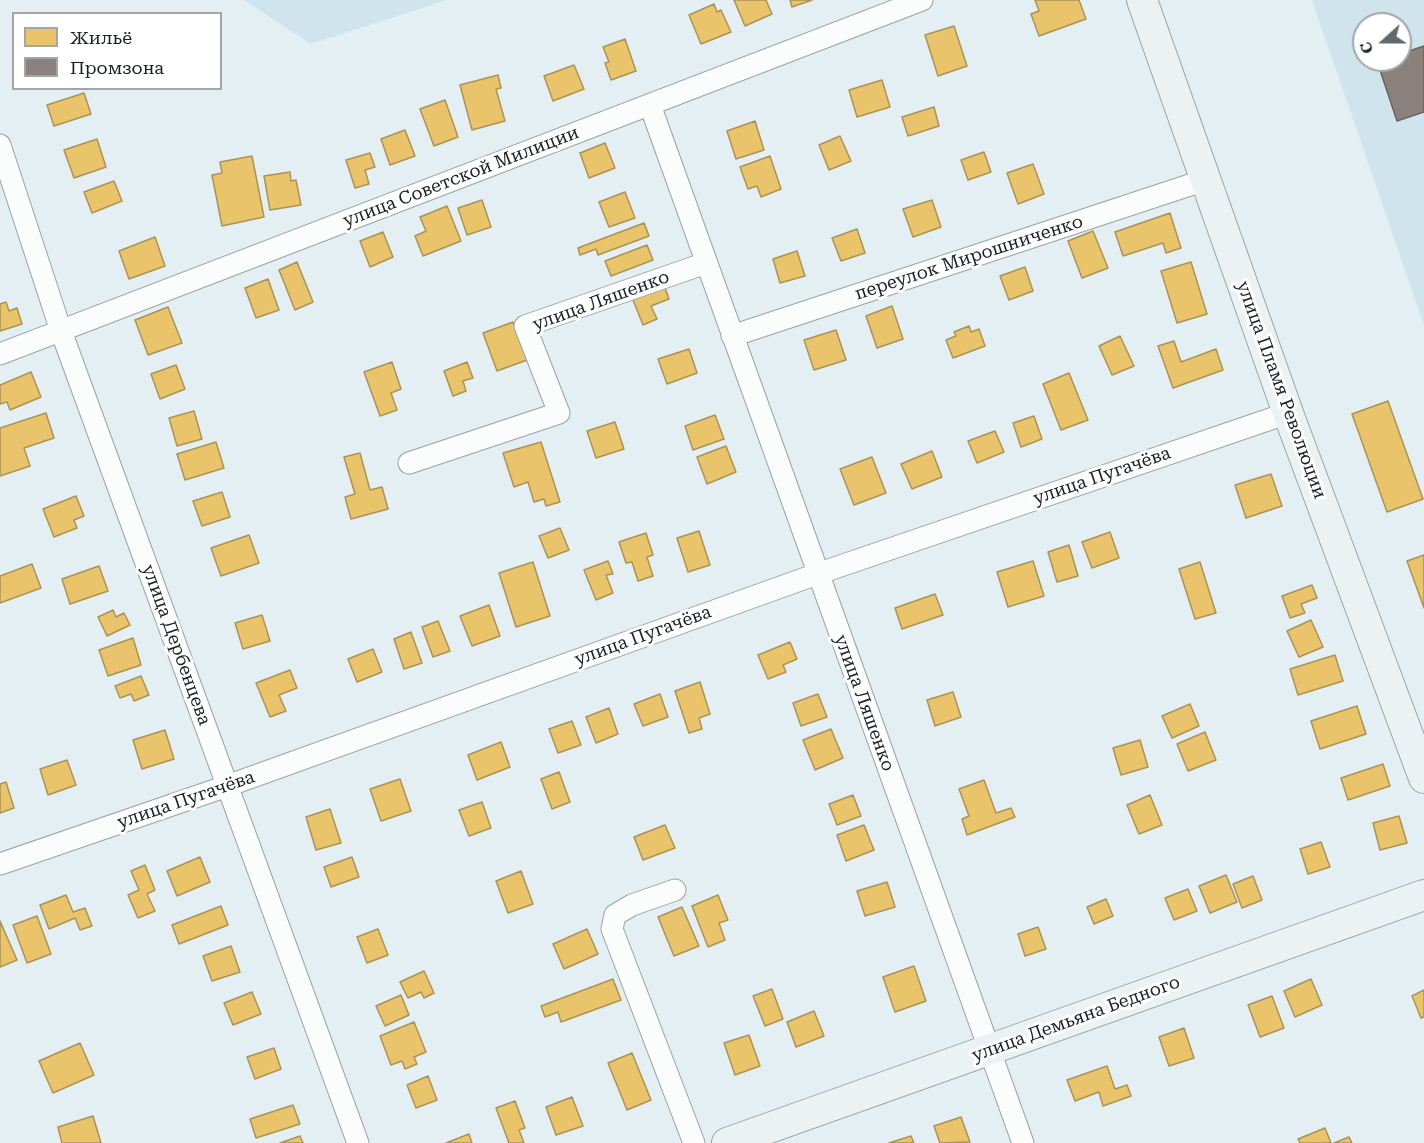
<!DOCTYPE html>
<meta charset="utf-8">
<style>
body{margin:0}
#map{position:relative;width:1424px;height:1143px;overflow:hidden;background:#e4eff3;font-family:"Roboto Serif",serif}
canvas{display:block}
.legend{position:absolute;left:12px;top:12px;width:210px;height:78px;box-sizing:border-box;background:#fff;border:2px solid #a3a6a7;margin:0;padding:8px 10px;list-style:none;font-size:18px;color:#192123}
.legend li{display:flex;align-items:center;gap:12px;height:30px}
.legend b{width:30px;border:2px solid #a3a6a7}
.north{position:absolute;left:1352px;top:12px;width:60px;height:60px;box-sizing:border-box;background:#fff;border:2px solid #a3a6a7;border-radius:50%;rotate:249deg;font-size:16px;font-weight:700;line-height:24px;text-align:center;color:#192123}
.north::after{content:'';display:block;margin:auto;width:21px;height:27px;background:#60696c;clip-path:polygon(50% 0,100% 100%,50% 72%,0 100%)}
</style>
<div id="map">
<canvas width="1424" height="1143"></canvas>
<ul class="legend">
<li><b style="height:16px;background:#e9c46a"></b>Жильё</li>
<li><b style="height:16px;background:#8a817c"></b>Промзона</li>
</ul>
<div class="north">С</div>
</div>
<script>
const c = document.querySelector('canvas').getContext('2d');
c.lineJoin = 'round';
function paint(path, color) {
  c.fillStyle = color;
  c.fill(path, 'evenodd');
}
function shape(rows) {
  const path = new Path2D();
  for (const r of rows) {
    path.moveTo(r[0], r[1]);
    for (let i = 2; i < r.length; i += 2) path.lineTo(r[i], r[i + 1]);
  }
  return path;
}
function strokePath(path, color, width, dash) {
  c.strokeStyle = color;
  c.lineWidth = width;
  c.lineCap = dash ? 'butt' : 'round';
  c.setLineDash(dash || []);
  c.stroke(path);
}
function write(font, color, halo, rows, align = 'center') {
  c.font = font + ' "Roboto Serif",serif';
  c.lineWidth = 6;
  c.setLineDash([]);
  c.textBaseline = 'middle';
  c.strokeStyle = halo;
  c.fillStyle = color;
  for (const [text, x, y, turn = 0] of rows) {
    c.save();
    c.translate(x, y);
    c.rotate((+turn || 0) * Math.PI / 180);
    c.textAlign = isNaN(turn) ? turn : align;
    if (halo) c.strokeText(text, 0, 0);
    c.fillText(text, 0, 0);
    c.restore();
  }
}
paint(shape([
 [244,0,446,0,311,44],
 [1312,0,1424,0,1424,325],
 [1364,24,1400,24,1400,60,1364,60]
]), '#cfe4ec');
const homes = shape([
 [734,0,766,0,772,14,745,26,734,0],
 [790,0,812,0,792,7,790,0],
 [1035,0,1079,0,1086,19,1039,36,1031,14,1039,11,1035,0],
 [714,4,717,12,721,10,731,32,701,44,689,15,714,4],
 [954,26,967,66,938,76,925,35,954,26],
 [625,39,636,71,611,80,605,63,609,62,603,47,625,39],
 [574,65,584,89,553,101,544,76,574,65],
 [498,75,501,88,496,89,505,121,472,130,460,85,498,75],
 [882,80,890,107,857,117,849,90,882,80],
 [84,93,91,114,54,126,47,105,84,93],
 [445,100,458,137,434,146,420,109,445,100],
 [934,107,939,126,908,136,902,117,934,107],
 [755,121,764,150,736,159,727,131,755,121],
 [405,130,415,156,390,165,381,139,405,130],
 [840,136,851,161,829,170,819,145,840,136],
 [97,139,106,167,74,178,64,150,97,139],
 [605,143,615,168,589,178,580,153,605,143],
 [984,152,991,172,968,180,961,160,984,152],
 [370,153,375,167,365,170,369,184,355,188,346,160,370,153],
 [252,156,264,217,222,226,212,175,222,173,220,162,252,156],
 [770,156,781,189,761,197,757,186,748,189,740,167,770,156],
 [1033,164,1044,194,1018,204,1007,173,1033,164],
 [290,172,291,181,296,180,301,205,270,210,264,176,290,172],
 [114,181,122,201,92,213,84,192,114,181],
 [625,192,635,218,609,227,599,202,625,192],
 [482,200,491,227,467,235,458,208,482,200],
 [932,200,941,227,913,237,903,209,932,200],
 [447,206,461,241,423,256,415,236,426,231,420,217,447,206],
 [1170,213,1181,248,1166,253,1163,243,1123,256,1115,232,1170,213],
 [644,223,649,236,598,255,596,249,580,255,578,248,644,223],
 [857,229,865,253,841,261,832,238,857,229],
 [1093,231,1108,268,1082,278,1068,241,1093,231],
 [383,232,393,257,370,267,360,241,383,232],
 [155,237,165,266,129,279,119,251,155,237],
 [647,245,653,260,611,276,605,261,647,245],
 [797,251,805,276,780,283,773,259,797,251],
 [297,262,313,302,295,310,279,270,297,262],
 [1191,262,1207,314,1177,323,1161,271,1191,262],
 [1025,267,1033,291,1009,300,1000,276,1025,267],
 [268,279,279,310,256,318,245,288,268,279],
 [663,282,669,299,651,306,657,319,643,325,631,295,663,282],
 [6,302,9,311,17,308,22,324,0,331,0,304,6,302],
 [892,306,903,339,877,348,866,316,892,306],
 [168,307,182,343,148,355,135,320,168,307],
 [513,322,527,360,497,371,483,333,513,322],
 [969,326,971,332,979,329,985,346,953,358,946,340,956,336,954,332,969,326],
 [836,330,846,360,814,370,804,340,836,330],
 [1120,336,1134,366,1112,375,1099,346,1120,336],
 [1174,341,1181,362,1216,349,1223,370,1173,388,1158,346,1174,341],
 [689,349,697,373,667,384,658,359,689,349],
 [392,362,401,389,391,393,397,410,380,416,364,372,392,362],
 [467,362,473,378,463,381,466,391,453,396,444,371,467,362],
 [176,365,185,389,160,399,151,374,176,365],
 [31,372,41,397,10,410,7,402,0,404,0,385,31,372],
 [1069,373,1088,420,1061,430,1043,384,1069,373],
 [1388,401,1423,499,1387,512,1352,414,1388,401],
 [194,411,202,439,177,446,169,418,194,411],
 [46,413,54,438,24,448,30,466,0,476,0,428,46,413],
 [715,415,724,439,693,450,685,426,715,415],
 [1034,416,1042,439,1021,447,1013,423,1034,416],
 [615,422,624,449,596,458,587,431,615,422],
 [995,431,1004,452,977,463,968,441,995,431],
 [216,442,224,468,185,480,177,454,216,442],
 [541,442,560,502,546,506,544,499,534,502,528,482,514,487,503,453,541,442],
 [726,446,736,472,707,484,697,457,726,446],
 [932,451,942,477,912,489,901,464,932,451],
 [360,453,370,490,382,487,388,509,351,519,345,497,355,494,344,457,360,453],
 [872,457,886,493,854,505,840,469,872,457],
 [1271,474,1282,506,1246,518,1235,485,1271,474],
 [222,492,230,517,202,526,193,501,222,492],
 [76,496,84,516,74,520,77,528,54,537,43,509,76,496],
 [560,528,569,550,548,558,539,536,560,528],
 [699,531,710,565,688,572,677,538,699,531],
 [1110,532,1119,558,1092,568,1082,542,1110,532],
 [646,533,653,555,647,557,653,576,638,581,632,562,626,563,619,542,646,533],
 [249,535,259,563,221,576,211,548,249,535],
 [1069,545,1078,576,1057,582,1048,552,1069,545],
 [1424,555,1424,608,1407,561,1424,555],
 [608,561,613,574,606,575,613,593,596,600,584,570,608,561],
 [1033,561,1044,596,1008,607,997,572,1033,561],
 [533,562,550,616,516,627,499,573,533,562],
 [1200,562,1216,613,1195,619,1179,569,1200,562],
 [32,564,41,588,0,603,0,576,32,564],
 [99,566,108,591,70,604,62,579,99,566],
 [1312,585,1317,598,1301,604,1305,613,1290,618,1282,596,1312,585],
 [935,594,943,615,902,629,895,608,935,594],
 [489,605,500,636,472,646,460,616,489,605],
 [113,610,116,617,124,613,130,625,107,636,98,617,113,610],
 [262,615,270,641,243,649,235,623,262,615],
 [1311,620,1323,647,1299,657,1287,631,1311,620],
 [438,621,450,651,433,657,422,627,438,621],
 [411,632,422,663,404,669,394,639,411,632],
 [133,638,141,665,108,676,99,650,133,638],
 [790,642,797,659,783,665,786,672,768,679,758,655,790,642],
 [373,649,382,672,357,682,348,659,373,649],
 [1335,655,1343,681,1298,695,1290,669,1335,655],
 [290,670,297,688,279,695,286,711,270,717,256,683,290,670],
 [141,676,149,695,134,701,131,694,120,698,115,686,141,676],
 [700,682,710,714,699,718,702,729,689,733,675,691,700,682],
 [953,692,961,717,935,726,927,700,953,692],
 [660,694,668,717,643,726,634,704,660,694],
 [818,694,827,717,801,726,793,703,818,694],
 [1190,704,1199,726,1172,738,1162,716,1190,704],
 [1357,706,1366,734,1320,749,1311,721,1357,706],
 [609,708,618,734,596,743,586,717,609,708],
 [572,721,581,745,558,753,549,729,572,721],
 [831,729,843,758,815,770,803,740,831,729],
 [165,730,174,759,142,769,133,740,165,730],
 [1205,732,1216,760,1188,771,1177,744,1205,732],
 [1140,740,1148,767,1121,775,1113,748,1140,740],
 [501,742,510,767,477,780,468,755,501,742],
 [67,760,76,785,48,795,40,769,67,760],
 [1383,764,1390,786,1348,800,1341,778,1383,764],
 [559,772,570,802,552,809,541,779,559,772],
 [400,779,411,811,381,821,370,789,400,779],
 [984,780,996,813,1011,808,1015,817,967,835,962,819,969,816,959,789,984,780],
 [6,782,14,808,0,813,0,784,6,782],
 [853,795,861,816,837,825,829,804,853,795],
 [1150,795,1162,825,1139,834,1127,805,1150,795],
 [482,802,491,828,469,836,459,810,482,802],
 [330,809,341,843,316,850,306,817,330,809],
 [1399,816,1407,843,1380,850,1373,823,1399,816],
 [665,825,675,848,643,860,634,837,665,825],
 [864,825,874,850,846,861,837,835,864,825],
 [1321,842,1330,867,1308,874,1300,849,1321,842],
 [200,857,210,882,177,896,167,871,200,857],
 [352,857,359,877,331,887,324,867,352,857],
 [145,865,155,890,147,894,155,911,138,918,128,895,139,890,131,871,145,865],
 [521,871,533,904,508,913,496,881,521,871],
 [1226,875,1237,902,1210,913,1199,886,1226,875],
 [1253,876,1262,900,1242,908,1233,884,1253,876],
 [887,882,895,907,865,916,857,891,887,882],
 [1188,889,1197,911,1174,920,1165,898,1188,889],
 [66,895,73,912,85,908,92,926,80,930,75,918,49,929,40,905,66,895],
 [718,895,728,920,719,923,725,940,708,947,692,906,718,895],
 [1106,899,1113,916,1094,924,1087,907,1106,899],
 [221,906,228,925,179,944,172,925,221,906],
 [682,907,699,946,674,956,658,917,682,907],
 [37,916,51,954,27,963,13,925,37,916],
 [0,921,17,960,0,967,0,921],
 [1038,927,1046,949,1025,956,1018,934,1038,927],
 [378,929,388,955,367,963,357,937,378,929],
 [587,929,598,954,564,969,553,944,587,929],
 [231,946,240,972,212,981,203,956,231,946],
 [914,966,926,1001,895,1012,883,977,914,966],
 [424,971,434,993,424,998,421,992,408,998,400,982,424,971],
 [613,979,621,1000,561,1022,558,1012,545,1017,541,1006,613,979],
 [1311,979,1322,1005,1295,1017,1284,991,1311,979],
 [772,989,783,1019,765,1026,753,996,772,989],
 [1424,990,1424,1017,1421,1018,1412,996,1424,990],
 [252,992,261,1014,233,1025,224,1003,252,992],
 [401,995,409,1015,385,1026,376,1006,401,995],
 [1272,996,1284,1028,1260,1037,1248,1005,1272,996],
 [814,1011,824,1036,796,1047,787,1022,814,1011],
 [414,1022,426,1052,414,1057,417,1064,405,1069,402,1061,391,1065,380,1036,414,1022],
 [1184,1028,1194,1058,1169,1066,1159,1037,1184,1028],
 [749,1035,760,1066,735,1075,724,1043,749,1035],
 [80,1043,94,1075,53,1093,39,1061,80,1043],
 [274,1048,281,1069,255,1079,247,1057,274,1048],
 [632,1053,651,1100,627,1110,608,1063,632,1053],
 [1107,1066,1115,1089,1127,1085,1131,1096,1103,1106,1099,1092,1075,1101,1067,1080,1107,1066],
 [428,1076,437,1100,416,1108,407,1085,428,1076],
 [572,1097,583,1126,556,1135,546,1107,572,1097],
 [515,1101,525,1128,519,1130,524,1143,509,1143,496,1108,515,1101],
 [293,1105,300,1124,256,1138,250,1119,293,1105],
 [93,1116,101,1143,62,1143,58,1127,93,1116],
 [961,1117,970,1142,940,1143,934,1126,961,1117],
 [1325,1128,1331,1143,1300,1143,1298,1139,1325,1128],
 [469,1134,472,1143,446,1143,469,1134],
 [300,1136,303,1143,280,1143,300,1136],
 [911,1136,914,1143,889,1143,911,1136],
 [1349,1137,1352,1143,1334,1143,1349,1137]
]);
paint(homes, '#e9c46a');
strokePath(homes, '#ab9355', 1.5);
const industry = shape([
 [1424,46,1424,112,1397,121,1377,61,1400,60,1400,54,1424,46]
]);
paint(industry, '#8a817c');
strokePath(industry, '#686461', 1.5);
const street = shape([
 [650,105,1023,1143],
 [0,145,61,331,358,1143],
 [732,336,1205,180],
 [0,354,922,0],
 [409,463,559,413,525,326,706,263],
 [0,864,227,786,817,574,1288,413],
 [675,890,632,905,615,915,612,929,694,1143]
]);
const secondary = shape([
 [1142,0,1288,413,1424,778],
 [727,1143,1424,895]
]);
strokePath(street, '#9aa3a5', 23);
strokePath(secondary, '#9aa3a5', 32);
strokePath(street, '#fbfdfd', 21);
strokePath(secondary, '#eaf2f4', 30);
write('18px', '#192123', '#fff', [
 ["улица Советской Милиции",461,177,-21],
 ["переулок Мирошниченко",969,258,-18],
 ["улица Ляшенко",601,301,-20],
 ["улица Пламя Революции",1281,390,70],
 ["улица Пугачёва",1102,476,-19],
 ["улица Пугачёва",643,636,-20],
 ["улица Дербенцева",176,645,70],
 ["улица Ляшенко",864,703,70],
 ["улица Пугачёва",186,800,-19],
 ["улица Демьяна Бедного",1076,1019,-20]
]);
</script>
